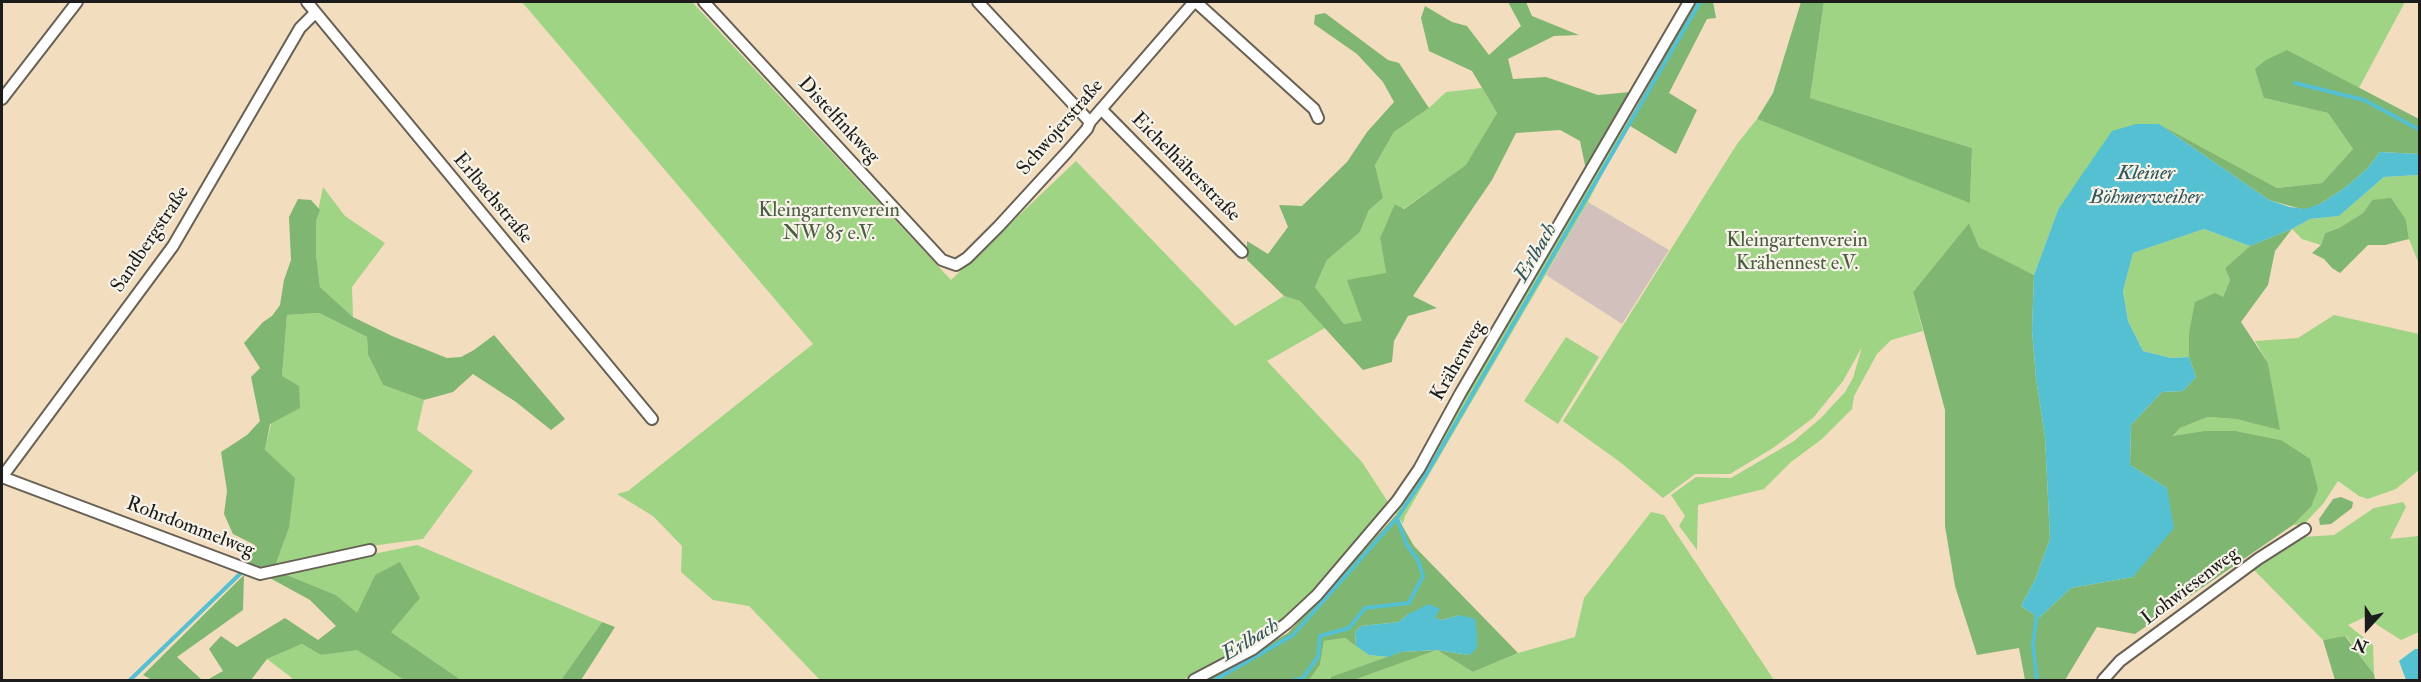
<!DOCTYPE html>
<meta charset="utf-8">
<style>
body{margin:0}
#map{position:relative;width:2421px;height:682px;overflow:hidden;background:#f3ddbf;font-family:"IM FELL Double Pica",serif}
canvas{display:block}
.frame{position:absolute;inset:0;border:3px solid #1c1c1c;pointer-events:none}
.north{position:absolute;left:2337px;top:598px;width:60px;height:60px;-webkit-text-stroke:4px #f7f3e8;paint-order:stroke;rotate:201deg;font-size:16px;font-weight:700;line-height:24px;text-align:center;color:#1c1c1c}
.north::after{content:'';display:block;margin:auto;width:21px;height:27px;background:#1c1c1c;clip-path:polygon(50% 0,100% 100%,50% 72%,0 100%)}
</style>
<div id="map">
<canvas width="2421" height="682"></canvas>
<div class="frame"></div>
<div class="north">N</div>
</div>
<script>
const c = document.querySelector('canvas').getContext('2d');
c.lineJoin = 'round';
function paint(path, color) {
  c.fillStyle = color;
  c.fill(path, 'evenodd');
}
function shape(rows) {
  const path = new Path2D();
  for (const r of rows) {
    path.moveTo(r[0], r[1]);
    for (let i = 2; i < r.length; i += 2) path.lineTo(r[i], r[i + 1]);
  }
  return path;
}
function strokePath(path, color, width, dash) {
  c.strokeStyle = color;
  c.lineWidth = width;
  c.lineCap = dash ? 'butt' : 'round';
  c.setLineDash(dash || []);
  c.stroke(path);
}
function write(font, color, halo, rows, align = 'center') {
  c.font = font + ' "IM FELL Double Pica",serif';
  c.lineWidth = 4.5;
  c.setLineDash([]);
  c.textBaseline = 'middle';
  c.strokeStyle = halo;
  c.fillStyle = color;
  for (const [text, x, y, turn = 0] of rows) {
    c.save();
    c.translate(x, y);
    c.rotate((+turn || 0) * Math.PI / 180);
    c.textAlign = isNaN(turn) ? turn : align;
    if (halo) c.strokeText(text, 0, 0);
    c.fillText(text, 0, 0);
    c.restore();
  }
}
paint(shape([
 [1588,202,1669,250,1622,324,1546,275]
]), '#d1c0bc');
paint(shape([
 [522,2,692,2,951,280,1076,161,1235,326,1284,296,1300,301,1325,328,1267,361,1362,462,1388,502,1414,469,1488,333,1617,119,1681,2,1694,2,1655,69,1588,202,1405,516,1403,524,1388,502,1313,591,1285,620,1251,645,1217,665,1182,680,820,680,749,606,713,600,681,572,682,546,653,516,617,494,628,491,813,344],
 [1824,2,2405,2,2359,88,2264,98,2328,113,2353,149,2322,183,2277,188,2159,124,2058,210,2034,275,1979,247,1969,223,1913,292,1923,331,1891,340,1877,354,1854,396,1852,409,1822,439,1791,462,1764,489,1698,505,1697,550,1679,526,1685,516,1671,495,1696,477,1731,478,1794,441,1821,418,1845,392,1853,378,1862,347,1843,381,1813,418,1773,448,1730,474,1695,474,1663,498,1620,462,1563,421,1737,144,1757,119,1970,202,1972,148,1810,98],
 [1482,88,1497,113,1467,165,1403,209,1396,204,1380,238,1386,273,1363,322,1344,324,1315,287,1327,260,1360,232,1369,210,1383,198,1375,165,1394,132,1429,108,1446,92],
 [2419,175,2419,264,2409,239,2406,220,2372,200,2363,213,2339,228,2325,233,2321,245,2302,239,2292,229,2310,219,2339,216,2384,177],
 [323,187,345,216,385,243,352,287,353,317,320,287,316,254,316,221],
 [2204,229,2250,246,2225,268,2230,280,2223,297,2189,333,2189,357,2171,358,2143,351,2128,321,2123,291,2133,253],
 [319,313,367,337,368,355,383,385,424,400,417,430,473,471,423,539,364,547,274,569,289,528,265,450,282,376,287,315],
 [2334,315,2419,334,2419,470,2396,489,2368,499,2359,496,2338,481,2323,504,2303,525,2293,525,2311,507,2281,440,2236,431,2204,431,2173,437,2180,428,2208,417,2236,419,2279,429,2268,363,2255,341,2298,338],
 [1566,337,1599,357,1558,424,1524,401],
 [2403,502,2406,507,2390,539,2419,536,2419,632,2401,640,2365,617,2348,625,2373,645,2374,674,2346,636,2323,640,2252,568,2302,537,2334,535,2374,508],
 [1651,512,1664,515,1774,680,1354,680,1437,650,1473,672,1518,653,1575,637,1584,598],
 [417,545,602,622,561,680,461,680,391,632,375,575,357,614,336,595,282,573],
 [1345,638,1369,655,1388,657,1332,677,1331,680,1309,680,1320,665,1324,641],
 [302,644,321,655,356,649,404,680,291,680,292,678,267,659]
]), '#9fd485');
paint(shape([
 [1508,2,1526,2,1532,16,1579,35,1554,36,1508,59,1513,79,1546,77,1598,95,1631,92,1586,170,1580,141,1560,130,1516,133,1492,180,1413,296,1437,308,1408,316,1394,341,1392,362,1363,370,1300,301,1284,296,1247,260,1247,241,1268,254,1288,227,1279,205,1302,206,1347,162,1367,132,1394,102,1383,82,1357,54,1314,24,1315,15,1325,13,1388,60,1399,63,1429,108,1394,132,1375,165,1383,198,1369,210,1360,232,1327,260,1315,287,1344,324,1362,321,1347,280,1386,273,1380,238,1395,204,1404,209,1466,165,1497,113,1472,71,1429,51,1421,18,1425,6,1452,22,1467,26,1489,55,1521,26],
 [1694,2,1713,2,1716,18,1707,19,1669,93,1697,110,1676,154,1627,124],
 [1801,2,1824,2,1810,98,1972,148,1970,203,1757,119,1773,93],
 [2287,50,2419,119,2419,154,2380,152,2367,169,2346,187,2320,204,2305,210,2269,200,2159,124,2277,188,2322,183,2353,149,2328,113,2264,98,2255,69,2266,60],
 [2391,198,2406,220,2409,239,2385,245,2368,245,2340,273,2332,268,2324,259,2312,253,2321,245,2325,233,2339,228,2363,213,2372,200],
 [298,199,311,200,320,210,316,221,316,254,320,287,353,317,392,336,447,358,461,357,474,350,494,335,565,419,551,430,516,402,473,374,453,392,424,400,383,385,368,355,367,337,319,313,287,315,282,376,299,386,300,408,270,424,265,450,295,478,289,528,274,569,258,570,248,565,255,545,233,534,224,514,227,491,221,452,247,435,260,421,251,377,260,368,244,343,263,322,272,316,280,305,284,280,291,260,289,217],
 [1969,223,1979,247,2034,275,2032,330,2036,378,2045,437,2050,539,2035,580,2021,606,2039,618,2071,588,2133,577,2167,488,2130,465,2131,425,2162,392,2183,391,2196,377,2189,357,2189,333,2195,302,2215,293,2223,297,2230,280,2225,268,2250,246,2292,229,2275,251,2268,285,2241,322,2268,363,2280,430,2236,419,2208,417,2180,428,2173,436,2204,431,2236,431,2281,440,2310,459,2318,489,2311,507,2293,525,2135,634,2097,627,2065,680,2025,680,2019,648,1977,655,1955,586,1945,526,1945,410,1913,292],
 [2341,497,2353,502,2352,508,2331,524,2320,525,2319,519,2333,499],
 [1396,515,1414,546,1518,653,1473,672,1437,650,1354,680,1331,680,1331,677,1401,652,1437,650,1469,655,1460,615,1442,620,1408,614,1399,622,1361,626,1355,632,1356,646,1345,638,1324,641,1320,665,1309,680,1208,680,1288,633],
 [400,562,420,598,391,632,461,680,404,680,357,650,321,655,302,644,267,659,251,680,207,680,223,671,209,649,221,636,237,647,285,618,318,640,336,626,310,600,268,577,282,573,336,595,357,613,375,575],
 [244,575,243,610,177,657,202,680,152,680,143,675],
 [602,622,615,627,581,680,561,680],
 [2345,636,2374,674,2375,680,2335,680,2323,640]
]), '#7fb672');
paint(shape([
 [2136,124,2159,124,2269,200,2290,207,2305,209,2320,204,2346,187,2367,169,2380,152,2419,154,2419,175,2384,177,2339,216,2310,219,2292,229,2250,246,2204,229,2133,253,2123,291,2128,321,2143,351,2171,358,2189,357,2196,377,2183,391,2162,392,2131,425,2130,465,2167,488,2174,528,2133,577,2071,588,2039,618,2021,606,2035,580,2050,539,2045,437,2036,378,2032,330,2034,275,2058,210,2083,173,2112,131],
 [1429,604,1440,609,1435,618,1442,620,1460,615,1475,619,1477,633,1477,648,1469,655,1437,650,1401,652,1388,657,1369,655,1356,646,1355,632,1361,626,1399,622,1408,614],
 [2415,649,2419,649,2419,680,2406,680,2399,661]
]), '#55c0d1');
strokePath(shape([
 [2295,83,2364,100,2420,130],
 [2037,613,2033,645,2037,680],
 [130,680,241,573],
 [1215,680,1293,635,1397,518],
 [1294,680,1302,679,1318,657,1320,636,1349,628,1365,608,1409,603,1423,576,1418,560,1407,545,1397,518,1424,478,1700,2]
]), '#55c0d1', 4);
const minor = shape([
 [307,2,652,419],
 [704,2,942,260,956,265,967,258,999,226,1067,152,1087,129,1090,122,1194,2],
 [978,2,1090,122],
 [1196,2,1314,109,1318,118],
 [2,99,77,2],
 [1101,109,1242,252],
 [2,477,173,246,300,28,315,13],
 [2,477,260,574,370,550],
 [1194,680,1253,649,1287,623,1317,595,1397,501,1419,469,1460,394,1689,2],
 [2103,680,2120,661,2258,559,2305,529]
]);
strokePath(minor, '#676055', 14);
strokePath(minor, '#fff', 10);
write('20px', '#1c1c1c', '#f7f3e8', [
 ["Distelfinkweg",838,121,47],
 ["Schwojerstraße",1061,128,-49],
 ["Eichelhäherstraße",1185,168,45],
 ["Erlbachstraße",492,199,50],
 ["Sandbergstraße",151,240,-56],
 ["Krähenweg",1459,361,-60],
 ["Rohrdommelweg",190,528,21],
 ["Lohwiesenweg",2191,587,-37]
]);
write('20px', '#4a5c41', '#f7f3e8', [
 ["Kleingartenverein",829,212],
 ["NW 85 e.V.",829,235],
 ["Kleingartenverein",1797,242],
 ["Krähennest e.V.",1797,265]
]);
write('italic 21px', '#30555b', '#f7f3e8', [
 ["Kleiner",2146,174],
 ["Böhmerweiher",2146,198],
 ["Erlbach",1537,253,-60],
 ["Erlbach",1251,641,-31]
]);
</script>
